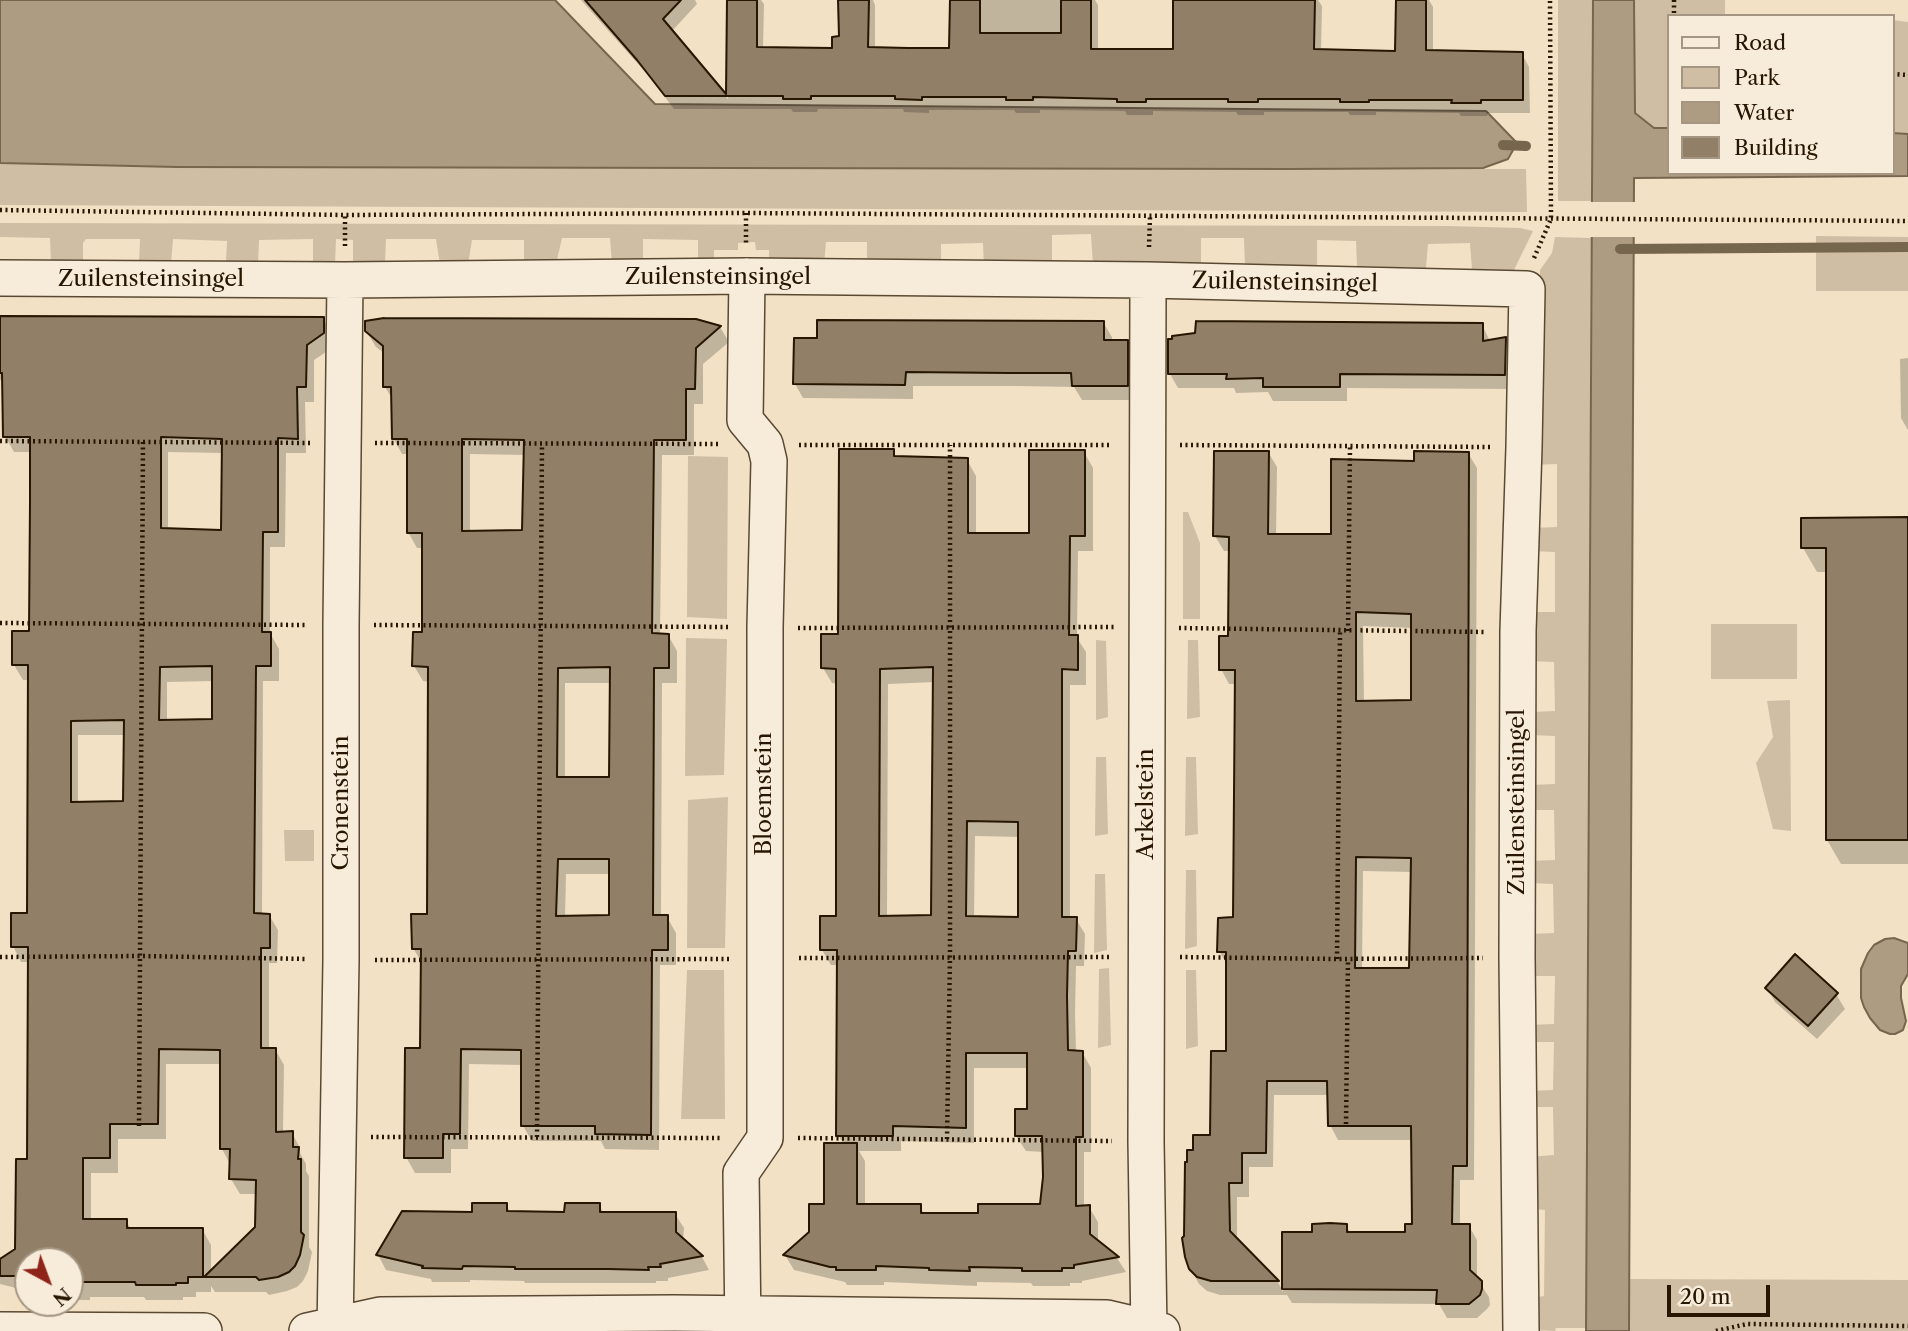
<!DOCTYPE html>
<style>
body{margin:0}
#map{position:relative;width:1908px;height:1331px;overflow:hidden;background:#f2e1c5;font-family:"Libre Caslon Text",serif}
canvas{display:block}
.legend{position:absolute;left:1667px;top:14px;width:228px;height:161px;box-sizing:border-box;background:#f7ecd9;border:2px solid #a49683;margin:0;padding:9px 12px;list-style:none;font-size:21px;color:#271601}
.legend li{display:flex;align-items:center;gap:14px;height:35px}
.legend b{width:35px;border:2px solid #a49683}
.north{position:absolute;left:14px;top:1247px;width:70px;height:70px;box-sizing:border-box;background:#f7ecd9;border:2px solid #a49683;border-radius:50%;rotate:139deg;font-size:19px;font-weight:700;line-height:28px;text-align:center;color:#271601}
.north::after{content:'';display:block;margin:auto;width:24px;height:32px;background:#8f2418;clip-path:polygon(50% 0,100% 100%,50% 72%,0 100%)}
.scale{position:absolute;left:1667px;top:1285px;width:103px;height:32px;box-sizing:border-box;border:4px solid #271601;border-top:0;padding-left:9px;font-size:21px;line-height:24px;white-space:nowrap;color:#271601;-webkit-text-stroke:5px #f7ecd9;paint-order:stroke}
</style>
<div id="map">
<canvas width="1908" height="1331"></canvas>
<ul class="legend">
<li><b style="height:9px;background:#f7ecd9"></b>Road</li>
<li><b style="height:19px;background:#cfbea4"></b>Park</li>
<li><b style="height:19px;background:#ad9c82"></b>Water</li>
<li><b style="height:19px;background:#918067"></b>Building</li>
</ul>
<div class="north">N</div>
<div class="scale">20 m</div>
</div>
<script>
const c = document.querySelector('canvas').getContext('2d');
c.lineJoin = 'round';
function paint(path, color) {
  c.fillStyle = color;
  c.fill(path, 'evenodd');
}
function shape(rows) {
  const path = new Path2D();
  for (const r of rows) {
    path.moveTo(r[0], r[1]);
    for (let i = 2; i < r.length; i += 2) path.lineTo(r[i], r[i + 1]);
  }
  return path;
}
function strokePath(path, color, width, dash) {
  c.strokeStyle = color;
  c.lineWidth = width;
  c.lineCap = dash ? 'butt' : 'round';
  c.setLineDash(dash || []);
  c.stroke(path);
}
function write(font, color, halo, rows, align = 'center') {
  c.font = font + ' "Libre Caslon Text",serif';
  c.lineWidth = 5;
  c.setLineDash([]);
  c.textBaseline = 'middle';
  c.strokeStyle = halo;
  c.fillStyle = color;
  for (const [text, x, y, turn = 0] of rows) {
    c.save();
    c.translate(x, y);
    c.rotate((+turn || 0) * Math.PI / 180);
    c.textAlign = isNaN(turn) ? turn : align;
    if (halo) c.strokeText(text, 0, 0);
    c.fillText(text, 0, 0);
    c.restore();
  }
}
paint(shape([
 [1558,0,1593,0,1591,201,1558,201],
 [1634,0,1725,0,1725,16,1668,16,1668,128,1654,128,1635,113],
 [1892,20,1908,22,1908,134,1892,133],
 [0,163,651,168,1526,169,1527,212,0,205],
 [0,223,1448,226,1520,228,1533,231,1514,270,1472,269,1470,243,1428,244,1426,268,1357,266,1356,241,1317,240,1317,267,1245,267,1244,238,1201,238,1201,267,1093,266,1091,234,1052,235,1052,267,984,268,983,243,941,244,941,267,867,265,867,242,826,242,824,265,769,265,769,250,756,250,755,242,738,243,738,250,714,250,714,264,698,265,698,240,643,239,643,264,612,263,610,238,562,238,556,264,524,264,524,240,472,240,468,265,440,264,436,239,386,239,385,263,353,263,353,240,336,239,335,264,313,263,313,239,259,240,258,264,226,262,227,241,173,239,171,263,139,263,140,239,86,239,83,243,83,263,51,263,50,238,0,237],
 [1816,236,1908,237,1908,291,1816,291],
 [1555,237,1591,238,1586,1328,1556,1328,1555,1331,1533,1330,1533,1298,1544,1296,1545,1210,1535,1209,1529,1157,1554,1155,1553,1107,1529,1107,1529,1091,1553,1090,1554,1042,1529,1042,1529,1025,1554,1024,1555,976,1529,976,1530,934,1554,933,1553,884,1529,883,1529,861,1555,860,1554,810,1530,810,1530,785,1555,784,1555,736,1530,735,1530,712,1555,711,1554,662,1530,661,1531,612,1555,612,1555,552,1531,551,1531,528,1557,527,1557,464,1532,465,1540,331,1540,270,1552,253],
 [688,456,728,457,727,619,687,617],
 [1183,512,1188,512,1200,543,1200,619,1183,619],
 [1711,624,1797,624,1797,679,1711,679],
 [686,638,727,639,724,775,685,776],
 [1096,640,1106,641,1108,717,1096,720],
 [1188,640,1198,640,1200,717,1187,719],
 [1790,700,1791,831,1773,829,1756,763,1773,737,1767,701],
 [1096,757,1106,757,1108,834,1095,836],
 [1186,757,1196,757,1198,834,1185,836],
 [728,797,725,948,687,948,688,800],
 [284,830,314,830,314,861,285,861],
 [1186,870,1196,870,1197,946,1185,949],
 [1095,874,1105,874,1107,950,1094,953],
 [1109,968,1111,1045,1098,1048,1099,969],
 [687,970,724,970,725,1119,681,1119],
 [1186,970,1196,970,1198,1046,1186,1049],
 [1629,1279,1908,1280,1908,1331,1629,1331]
]), '#cfbea4');
const water = shape([
 [0,0,555,0,655,104,1486,111,1517,143,1508,159,1483,168,1288,169,177,167,0,163,0,0],
 [1593,0,1634,0,1635,113,1654,128,1668,128,1668,173,1892,173,1892,133,1908,134,1908,176,1634,178,1629,1331,1586,1331,1593,0],
 [1894,938,1908,943,1908,974,1901,986,1901,998,1906,1021,1903,1030,1895,1034,1890,1034,1880,1030,1870,1018,1864,1007,1861,998,1861,969,1868,953,1874,945,1885,939,1894,938]
]);
paint(water, '#ad9c82');
strokePath(water, '#77664e', 2);
paint(shape([
 [1588,202,1637,202,1636,237,1588,237]
]), '#f2e1c5');
paint(shape([
 [581,0,695,0,697,4,672,31,728,99,728,0,761,0,764,4,763,49,834,50,840,38,840,0,873,0,875,5,875,49,951,49,951,0,1095,0,1098,5,1098,51,1174,50,1174,0,1318,0,1322,6,1321,51,1397,52,1398,0,1429,0,1433,7,1433,52,1522,54,1529,67,1530,113,1488,113,1487,116,1461,116,1459,113,1376,112,1376,115,1350,115,1348,112,1264,112,1264,115,1238,115,1236,112,1153,111,1153,115,1127,115,1125,111,1040,110,1040,113,1016,113,1014,110,929,110,929,113,904,112,903,109,818,109,817,112,793,112,791,109,674,109,647,74],
 [0,318,323,319,332,334,332,348,314,360,314,402,305,402,306,453,286,453,285,547,270,547,270,633,279,649,279,681,263,681,262,915,269,915,278,930,277,963,269,963,269,1049,275,1049,284,1065,283,1133,292,1133,300,1148,300,1153,306,1164,306,1171,309,1176,309,1247,312,1252,308,1271,303,1281,297,1287,287,1291,269,1295,266,1292,215,1292,211,1286,211,1292,196,1292,196,1297,183,1297,183,1300,146,1300,144,1297,90,1297,90,1300,70,1300,70,1261,28,1261,28,1291,0,1284,0,1261,17,1249,29,1160,29,962,21,962,13,946,28,915,29,680,23,680,14,665,31,633,31,452,14,452,5,436,4,386,0,379],
 [168,452,223,453,223,532,168,530],
 [214,681,214,721,167,721,167,682],
 [78,735,125,735,125,803,78,804],
 [166,1064,222,1064,222,1149,230,1164,231,1179,240,1194,258,1194,257,1228,211,1273,211,1245,202,1229,131,1229,126,1221,91,1221,91,1173,118,1173,118,1139,166,1139],
 [695,321,720,327,729,342,703,364,703,404,694,404,694,455,662,455,660,635,668,635,677,651,677,683,662,683,661,917,667,917,676,933,676,965,660,965,659,1150,605,1149,601,1141,532,1141,523,1126,523,1065,469,1064,468,1149,451,1149,451,1173,415,1173,406,1157,422,1050,422,963,413,948,428,916,429,682,423,681,414,666,423,634,423,548,417,548,408,532,408,454,402,454,393,438,393,400,385,387,385,354,376,347,366,331],
 [470,454,525,455,524,532,470,532],
 [565,683,612,683,611,779,565,779],
 [566,874,611,874,611,916,565,918],
 [1103,322,1112,337,1112,341,1127,341,1135,356,1135,400,1082,400,1074,387,1018,386,913,386,913,399,803,398,795,384],
 [1482,325,1490,341,1505,339,1513,354,1513,389,1347,388,1347,401,1273,401,1268,392,1236,393,1234,388,1178,388,1170,374],
 [1908,358,1908,430,1901,418,1900,359],
 [893,451,897,458,967,460,976,476,976,534,1031,535,1084,452,1093,468,1093,551,1078,551,1077,638,1086,652,1086,685,1070,685,1070,919,1076,919,1085,934,1084,966,1076,966,1075,1013,1076,1052,1082,1052,1091,1068,1091,1152,1084,1152,1084,1207,1089,1207,1098,1222,1098,1242,1117,1258,1126,1272,1082,1281,1082,1283,1070,1283,1070,1286,1033,1286,1031,1283,977,1282,977,1286,884,1282,884,1285,847,1285,845,1282,794,1270,785,1255,810,1233,826,1206,844,1145,838,1135,839,965,831,965,822,950,837,918,838,684,832,683,823,668,840,636],
 [935,682,933,916,887,918,888,684],
 [975,836,1020,837,1019,918,974,918],
 [974,1068,1029,1068,1028,1111,1016,1136,1026,1151,1044,1152,1044,1177,1041,1206,980,1214,924,1214,920,1206,865,1206,865,1161,859,1151,901,1151,901,1141,974,1143],
 [1268,452,1277,467,1276,536,1333,536,1415,463,1468,453,1477,468,1474,1180,1460,1180,1460,1226,1469,1226,1477,1240,1477,1279,1489,1297,1490,1305,1487,1309,1477,1318,1447,1318,1439,1304,1292,1303,1287,1295,1220,1295,1207,1291,1199,1284,1191,1269,1186,1236,1195,1151,1212,1137,1228,1053,1228,966,1219,951,1235,919,1236,684,1229,684,1221,669,1230,637,1230,551,1224,551,1215,536],
 [1363,626,1413,628,1413,702,1364,703],
 [1363,871,1412,872,1411,970,1362,970],
 [1274,1095,1329,1095,1330,1125,1338,1140,1413,1140,1413,1226,1407,1234,1351,1234,1346,1225,1314,1234,1284,1234,1283,1292,1278,1282,1237,1241,1237,1197,1249,1197,1249,1167,1273,1167],
 [1908,519,1908,864,1841,864,1827,840,1827,572,1817,572,1803,548],
 [1767,988,1836,994,1845,1009,1817,1039,1775,1002],
 [506,1205,511,1213,566,1214,599,1205,604,1214,675,1214,684,1228,683,1241,702,1257,709,1270,668,1278,668,1281,656,1281,656,1283,525,1283,524,1281,470,1280,470,1282,432,1282,431,1279,386,1270,378,1255,473,1213]
]), '#0003');
strokePath(shape([
 [1503,145,1526,146],
 [1620,249,1908,247]
]), '#77664e', 10);
const building = shape([
 [585,0,681,0,663,19,726,94,727,0,757,0,757,47,832,48,832,37,839,36,838,0,869,0,868,47,908,48,949,48,950,0,980,0,980,33,1061,33,1061,0,1091,0,1091,49,1173,49,1173,0,1315,0,1314,49,1395,51,1396,0,1426,0,1426,50,1523,52,1523,100,1481,100,1481,103,1451,103,1452,100,1369,100,1369,102,1340,102,1340,99,1258,99,1258,102,1228,102,1228,99,1146,99,1146,102,1117,102,1117,99,1033,97,1033,100,1006,100,1006,97,922,97,922,100,895,99,895,96,811,96,811,99,783,99,783,96,665,96,637,60,585,0],
 [0,316,324,317,324,333,307,345,306,387,297,387,298,439,278,438,278,532,263,532,262,632,271,632,271,666,256,666,254,913,270,914,270,948,261,948,261,1048,276,1048,276,1132,293,1131,293,1147,299,1147,298,1159,301,1159,301,1232,304,1235,300,1255,295,1266,289,1272,278,1277,259,1280,256,1277,204,1277,255,1227,256,1180,229,1179,230,1149,220,1149,220,1050,159,1049,158,1124,110,1124,110,1158,83,1158,83,1219,127,1219,127,1228,203,1228,203,1277,188,1277,188,1283,176,1283,176,1285,136,1285,135,1282,70,1282,70,1261,28,1261,28,1276,0,1276,0,1259,15,1249,16,1159,27,1159,28,947,11,947,11,913,27,913,28,665,12,665,12,631,29,631,30,503,30,437,3,437,2,373,0,373,0,316],
 [161,437,222,439,221,530,161,528,161,437],
 [212,666,212,719,159,720,160,667,212,666],
 [124,720,123,801,71,802,71,721,124,720],
 [384,318,696,319,721,326,696,348,695,389,686,389,686,440,654,440,652,633,669,634,669,668,654,668,653,915,668,915,668,950,652,950,651,1135,595,1134,595,1126,521,1126,521,1050,461,1049,460,1134,443,1134,443,1158,404,1158,405,1048,420,1048,421,949,412,949,411,914,427,914,428,667,412,666,413,632,422,632,422,533,407,533,407,439,392,439,391,387,383,387,383,346,365,331,365,321,384,318],
 [462,439,524,440,522,530,462,531,462,439],
 [610,667,609,777,557,777,558,668,610,667],
 [558,859,609,859,609,915,556,916,558,859],
 [817,320,1104,321,1104,340,1128,340,1128,386,1072,386,1071,373,1009,373,906,372,905,385,793,384,794,338,817,338,817,320],
 [1196,321,1483,323,1483,341,1506,337,1505,375,1340,374,1340,387,1263,387,1263,378,1226,379,1227,374,1168,374,1168,339,1172,339,1172,336,1195,333,1196,321],
 [839,449,894,449,894,456,968,458,968,533,1029,533,1029,450,1085,450,1085,536,1070,536,1069,635,1078,635,1078,670,1062,669,1062,917,1077,917,1076,951,1068,951,1067,996,1068,1050,1083,1051,1083,1137,1076,1137,1076,1206,1090,1205,1090,1234,1119,1257,1074,1265,1074,1268,1062,1268,1062,1271,1022,1271,1022,1268,969,1267,970,1271,929,1270,929,1268,876,1266,876,1270,836,1270,836,1267,830,1267,783,1255,809,1232,809,1204,824,1204,824,1143,857,1143,857,1204,921,1204,921,1213,978,1213,978,1204,1040,1204,1043,1177,1042,1136,1015,1136,1015,1109,1027,1109,1027,1053,966,1053,966,1128,893,1126,893,1136,836,1136,837,950,820,950,820,916,836,916,836,669,821,668,821,634,838,634,839,449],
 [933,667,931,915,879,916,880,669,933,667],
 [967,821,1018,822,1018,917,966,916,967,821],
 [1214,451,1269,451,1268,534,1331,534,1331,459,1414,461,1414,451,1469,452,1467,1166,1453,1166,1452,1224,1470,1224,1470,1270,1482,1281,1482,1289,1480,1295,1469,1304,1436,1304,1437,1290,1282,1289,1282,1232,1312,1232,1312,1224,1330,1223,1347,1224,1347,1232,1405,1232,1405,1224,1412,1224,1411,1126,1328,1126,1327,1081,1267,1081,1266,1153,1242,1153,1242,1183,1229,1183,1230,1231,1279,1281,1211,1281,1197,1277,1189,1269,1185,1257,1182,1238,1184,1236,1185,1162,1187,1162,1187,1150,1193,1150,1193,1135,1210,1135,1211,1051,1226,1051,1226,952,1217,952,1218,918,1233,917,1235,670,1219,670,1219,636,1228,636,1229,537,1213,536,1214,451],
 [1356,612,1411,614,1411,700,1356,701,1356,612],
 [1356,857,1411,858,1409,968,1355,968,1356,857],
 [1908,517,1908,840,1826,840,1826,548,1801,548,1801,518,1908,517],
 [1795,954,1838,993,1808,1026,1765,988,1795,954],
 [472,1203,507,1203,507,1211,564,1212,565,1203,600,1203,600,1212,676,1212,676,1232,703,1256,660,1264,661,1267,648,1267,649,1270,608,1269,515,1269,515,1267,463,1266,462,1269,422,1268,423,1266,376,1255,402,1211,472,1212,472,1203]
]);
paint(building, '#918067');
strokePath(building, '#271601', 2);
const minor = shape([
 [0,278,345,280,747,276,1148,280,1527,289,1524,447,1518,631,1517,957,1521,1331],
 [1148,280,1146,1141,1149,1331],
 [0,1330,204,1331],
 [307,1331,380,1315,674,1313,1107,1318,1162,1331],
 [335,1331,341,960,341,625,345,280],
 [743,1331,741,1173,765,1138,765,627,769,461,765,444,745,420,747,276]
]);
strokePath(minor, '#5a4932', 38);
strokePath(shape([
 [1674,0,1674,16],
 [1892,74,1908,75],
 [0,210,345,215,746,213,1908,221],
 [746,213,746,244],
 [345,246,345,215],
 [1149,247,1150,217],
 [1534,258,1551,219,1550,0],
 [0,441,311,443],
 [375,443,720,444],
 [799,445,1112,445],
 [1180,445,1490,447],
 [0,623,306,625],
 [374,625,730,627],
 [798,628,1115,627],
 [1179,628,1486,632],
 [1348,631,1350,446],
 [0,957,141,956,307,959],
 [1180,957,1337,959,1483,958],
 [799,958,1112,957],
 [1337,959,1340,631],
 [375,960,731,959],
 [1346,1124,1348,959],
 [139,1126,143,441],
 [371,1137,723,1138],
 [537,1137,542,444],
 [798,1138,1112,1141],
 [947,1139,950,957,950,445],
 [1716,1331,1747,1324,1908,1326]
]), '#271601', 4.5, [2, 3.5]);
strokePath(minor, '#f7ecd9', 35);
write('23px', '#271601', '#f7ecd9', [
 ["Zuilensteinsingel",718,277],
 ["Zuilensteinsingel",151,279],
 ["Zuilensteinsingel",1285,283,1],
 ["Bloemstein",764,794,-90],
 ["Zuilensteinsingel",1517,802,-90],
 ["Cronenstein",341,803,-90],
 ["Arkelstein",1146,804,-90]
]);
</script>
